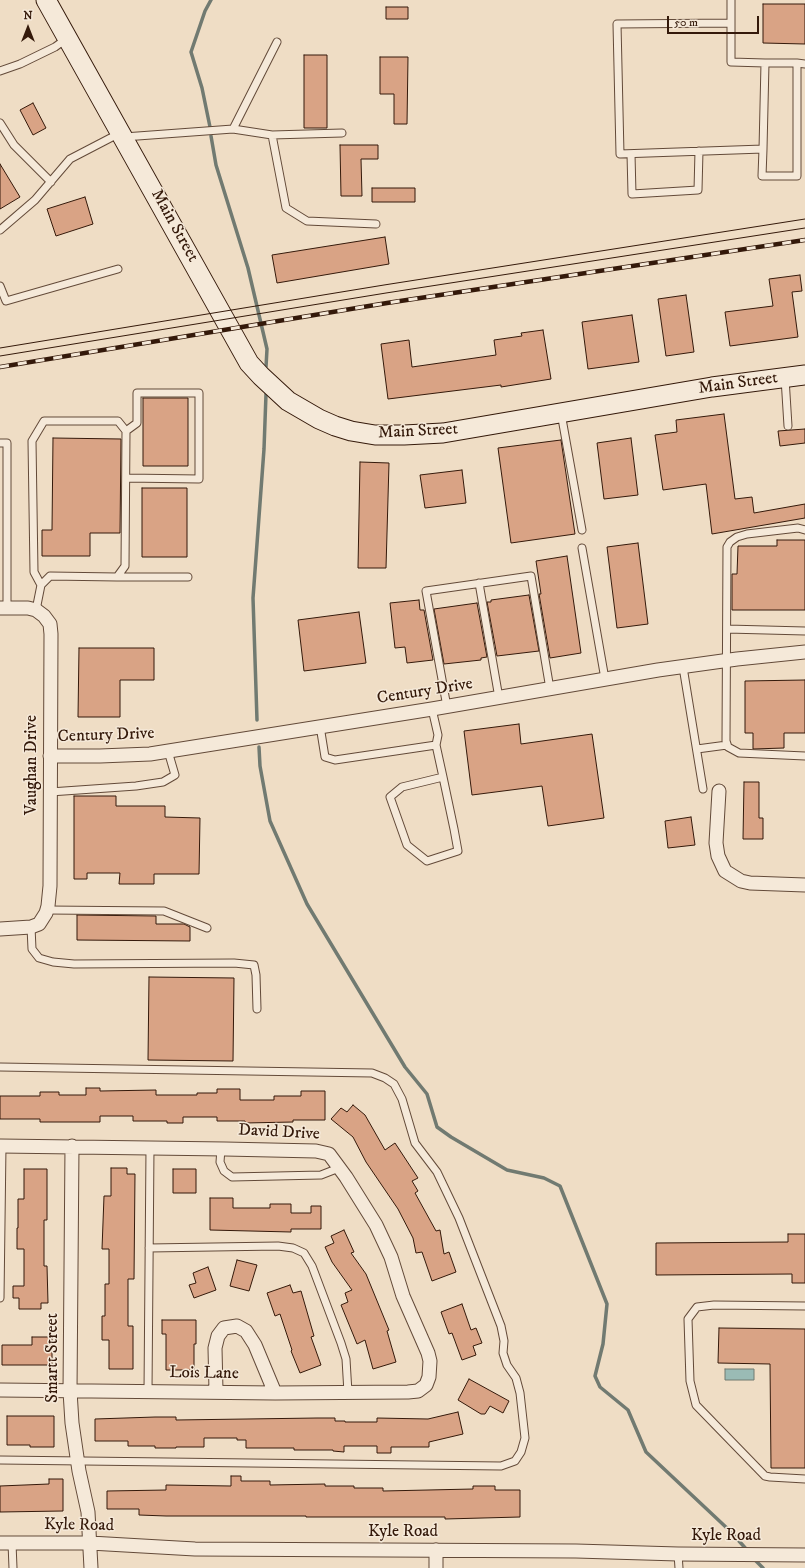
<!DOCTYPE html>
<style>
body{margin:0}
#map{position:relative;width:805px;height:1568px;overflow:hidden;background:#efddc5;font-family:"IM FELL DW Pica",serif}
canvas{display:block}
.north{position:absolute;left:8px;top:8px;width:40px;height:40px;-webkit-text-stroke:3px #f5e9d9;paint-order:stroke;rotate:0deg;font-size:11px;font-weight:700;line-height:16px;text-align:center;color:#34190a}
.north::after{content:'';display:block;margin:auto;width:14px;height:18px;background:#34190a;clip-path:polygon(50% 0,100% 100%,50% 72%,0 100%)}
.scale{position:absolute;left:667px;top:16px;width:92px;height:18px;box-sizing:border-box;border:2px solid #34190a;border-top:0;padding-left:5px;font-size:12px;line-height:14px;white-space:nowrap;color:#34190a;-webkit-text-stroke:3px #f5e9d9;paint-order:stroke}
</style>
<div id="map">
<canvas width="805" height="1568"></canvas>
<div class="north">N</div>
<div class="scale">50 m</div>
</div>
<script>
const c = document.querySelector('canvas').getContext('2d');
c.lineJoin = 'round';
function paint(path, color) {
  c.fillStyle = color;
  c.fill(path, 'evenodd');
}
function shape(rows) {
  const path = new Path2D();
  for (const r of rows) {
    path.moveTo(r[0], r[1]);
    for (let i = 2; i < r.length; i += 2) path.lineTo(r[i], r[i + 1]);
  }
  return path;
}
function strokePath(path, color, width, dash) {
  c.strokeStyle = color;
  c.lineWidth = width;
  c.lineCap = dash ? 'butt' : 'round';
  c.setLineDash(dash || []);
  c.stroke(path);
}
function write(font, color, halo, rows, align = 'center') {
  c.font = font + ' "IM FELL DW Pica",serif';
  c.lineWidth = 3;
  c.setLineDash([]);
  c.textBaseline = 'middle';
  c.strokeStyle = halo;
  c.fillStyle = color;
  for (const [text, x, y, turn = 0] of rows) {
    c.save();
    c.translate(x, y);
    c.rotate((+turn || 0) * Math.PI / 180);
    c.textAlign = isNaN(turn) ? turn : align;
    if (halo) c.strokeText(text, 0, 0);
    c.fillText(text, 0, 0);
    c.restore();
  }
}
const water = shape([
 [725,1369,754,1369,754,1380,725,1380,725,1369]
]);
paint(water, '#9abbb5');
strokePath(water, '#717a71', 1);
strokePath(shape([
 [210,127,202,88,191,52,205,11,211,0],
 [211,136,216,165,248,268,267,349,266,367],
 [257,720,253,598,264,449,266,394],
 [259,747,260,766,270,821,307,904,405,1067,427,1094,437,1127,451,1137,507,1170,544,1178,560,1186,607,1304,603,1344,595,1376,600,1387,628,1410,646,1452,729,1530,748,1551],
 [753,1558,763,1568]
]), '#717a71', 3.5);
const building = shape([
 [763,4,805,4,805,44,763,43,763,4],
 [386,7,408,7,408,19,386,19,386,7],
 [304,55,327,55,327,128,304,128,304,55],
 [380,57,408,57,407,124,394,124,394,94,380,94,380,57],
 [33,103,46,128,33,135,20,110,33,103],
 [340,145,378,145,378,159,361,159,362,196,341,196,340,145],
 [0,164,20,197,0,209,0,164],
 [372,188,415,188,415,202,372,202,372,188],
 [85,197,93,224,56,236,47,209,85,197],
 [385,237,389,264,277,283,272,255,385,237],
 [800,275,802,291,792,292,798,337,730,346,725,312,773,306,769,279,800,275],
 [686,295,694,352,666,356,658,299,686,295],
 [632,315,639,362,588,369,582,322,632,315],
 [543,330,551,379,501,387,501,385,388,399,381,344,409,340,412,367,496,355,494,340,522,336,521,333,543,330],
 [143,398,188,398,188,466,143,466,143,398],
 [724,414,735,499,752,497,754,513,805,504,805,518,712,534,706,484,663,490,655,435,677,432,676,420,724,414],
 [805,429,805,443,780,446,778,431,805,429],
 [53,438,121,439,120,533,90,533,90,556,42,556,42,530,52,530,53,438],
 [631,438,638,495,604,499,597,443,631,438],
 [561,440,575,534,511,543,498,448,561,440],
 [360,462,389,463,386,568,358,568,360,462],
 [462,470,466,503,425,508,420,475,462,470],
 [142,488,187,488,187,557,142,557,142,488],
 [777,540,805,540,805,610,732,610,732,574,737,574,738,546,777,546,777,540],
 [638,543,648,624,617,628,607,547,638,543],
 [567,556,581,653,550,658,539,594,541,594,536,561,567,556],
 [529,595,539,651,497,656,487,602,491,602,491,600,529,595],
 [419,600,420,610,424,610,433,660,407,663,405,647,395,648,390,603,419,600],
 [477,603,487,657,481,658,481,660,444,664,434,609,477,603],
 [359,612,366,663,304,671,298,620,359,612],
 [79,648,154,648,154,680,120,680,120,717,78,717,79,648],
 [805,680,805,733,784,733,784,748,753,749,753,733,745,733,745,681,805,680],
 [519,724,521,744,592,734,604,818,548,826,542,786,472,795,464,731,519,724],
 [744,782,759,782,759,818,763,818,763,839,743,839,744,782],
 [74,796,116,796,116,806,165,806,165,817,200,818,199,874,154,874,154,884,119,884,120,873,87,873,87,879,74,879,74,796],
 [691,817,695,845,668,848,665,821,691,817],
 [77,915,156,916,156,924,184,924,190,927,190,941,77,940,77,915],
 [149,977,234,978,233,1061,148,1060,149,977],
 [86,1088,100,1088,100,1091,156,1090,156,1095,197,1095,197,1093,217,1093,217,1089,240,1089,240,1100,274,1100,274,1096,301,1096,301,1091,325,1091,325,1120,293,1120,293,1122,245,1123,245,1121,217,1121,217,1117,183,1117,183,1123,167,1123,167,1121,133,1121,133,1116,100,1116,100,1122,40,1122,40,1119,0,1119,0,1096,40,1096,40,1092,59,1092,59,1095,86,1095,86,1088],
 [353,1105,365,1115,385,1150,395,1143,418,1178,412,1181,418,1191,415,1193,436,1231,440,1230,444,1254,449,1252,456,1272,432,1281,422,1252,416,1253,413,1238,398,1209,366,1162,353,1137,331,1119,341,1108,347,1112,353,1105],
 [111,1168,127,1168,127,1174,135,1174,134,1279,128,1279,128,1326,133,1326,133,1369,109,1369,109,1340,102,1340,102,1316,105,1316,105,1284,109,1284,109,1249,102,1249,104,1196,111,1196,111,1168],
 [24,1169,47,1169,47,1220,44,1220,44,1266,47,1266,48,1303,41,1303,41,1309,19,1309,19,1298,13,1298,13,1286,24,1286,24,1249,17,1249,17,1228,18,1228,18,1199,24,1199,24,1169],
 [173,1169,196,1169,196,1193,173,1193,173,1169],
 [210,1198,233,1198,233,1208,270,1208,270,1204,291,1204,291,1213,311,1213,311,1206,321,1206,321,1229,291,1229,291,1232,210,1230,210,1198],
 [344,1230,354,1252,351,1253,366,1274,389,1330,387,1331,396,1362,373,1369,365,1340,357,1344,341,1305,348,1302,345,1293,352,1290,332,1262,325,1247,334,1243,331,1236,344,1230],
 [788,1234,805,1234,805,1283,792,1283,792,1274,656,1275,656,1243,788,1242,788,1234],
 [237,1260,257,1265,249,1291,230,1286,237,1260],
 [208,1267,216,1290,194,1298,189,1285,196,1283,193,1273,208,1267],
 [290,1285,293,1293,301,1291,314,1336,311,1337,321,1365,300,1373,291,1351,292,1350,280,1314,275,1316,267,1293,290,1285],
 [462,1304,471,1330,476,1328,482,1343,473,1346,476,1355,462,1360,452,1333,449,1334,441,1312,462,1304],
 [162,1320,196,1320,196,1344,194,1344,194,1370,166,1370,166,1334,162,1334,162,1320],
 [719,1328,805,1329,805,1468,771,1468,770,1364,718,1363,719,1328],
 [32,1337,52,1337,52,1365,2,1365,2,1345,32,1345,32,1337],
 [469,1379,509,1401,503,1413,490,1406,485,1414,481,1414,458,1400,469,1379],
 [458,1412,463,1434,429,1442,429,1447,391,1447,391,1453,377,1453,377,1446,344,1446,344,1452,333,1451,333,1450,294,1450,294,1448,246,1448,246,1440,237,1440,237,1438,204,1438,204,1447,176,1447,176,1448,155,1448,155,1446,128,1446,128,1441,95,1441,95,1419,155,1417,176,1417,176,1420,317,1418,335,1418,335,1421,345,1421,345,1422,377,1422,377,1418,428,1419,458,1412],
 [7,1416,54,1416,54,1447,30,1447,30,1445,7,1445,7,1416],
 [231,1476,241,1476,241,1481,270,1481,270,1485,325,1484,325,1486,354,1486,354,1488,383,1488,383,1491,473,1489,473,1486,495,1486,495,1490,520,1490,520,1517,445,1519,445,1517,306,1517,306,1516,166,1516,139,1515,139,1509,107,1509,107,1491,166,1490,166,1485,231,1486,231,1476],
 [49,1479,63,1479,63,1511,0,1512,0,1486,49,1484,49,1479]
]);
paint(building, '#d9a385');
strokePath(building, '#34190a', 1);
const lane = shape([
 [731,23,731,0],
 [765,63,763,149,620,154,617,24,731,23,731,62,765,63,797,63,805,64],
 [0,71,20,64,55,47,66,39],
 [0,123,14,145,51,182],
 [233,129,277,42],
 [272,135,342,133],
 [124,137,233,129,272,135,286,208,307,221,376,224],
 [763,149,762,176,797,176,797,63],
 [631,154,632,194,698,190,699,151],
 [0,230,35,200,70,159,120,133],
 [0,286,6,301,118,269],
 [785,378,788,426],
 [561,413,582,530],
 [0,443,7,443,7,608],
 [126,478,199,479,199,393,137,393,137,423,126,431],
 [805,530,798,528,747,534,737,537,730,542,727,547,726,741,728,747,739,753,805,756],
 [582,548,605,679],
 [117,577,188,577],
 [479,583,499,698],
 [36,610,41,585,50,576,117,577,125,566,126,431,118,421,44,421,32,441,34,572,41,585],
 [727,629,805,631],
 [683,667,703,789],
 [447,707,426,591,531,576,550,689],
 [320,726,325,757,335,760,436,745,438,735,432,709],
 [436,745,443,777,454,829,458,851,427,861,407,845,390,797,402,787,443,777],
 [697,749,727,745],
 [50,792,136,786,163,782,175,775,168,751],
 [47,910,164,911,207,928],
 [31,927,32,949,39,958,53,962,74,964,234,963,254,965,256,975,257,1009],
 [0,1067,372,1073,385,1078,394,1084,402,1099,415,1143,437,1172,459,1218,501,1326,504,1341,503,1353,507,1365,516,1378,520,1393,525,1438,521,1452,515,1461,501,1466,0,1460],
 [221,1149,220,1162,224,1171,232,1177,321,1175,339,1168],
 [149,1248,278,1246,293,1248,304,1253,312,1266,341,1343,346,1359,348,1393],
 [0,1298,2,1146],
 [805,1306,714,1305,697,1307,688,1319,690,1381,696,1405,765,1476,770,1477,805,1479],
 [148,1391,150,1148],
 [12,1543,13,1568],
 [678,1554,679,1568]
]);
const street = shape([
 [0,608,28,608,36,610,44,616,50,624,51,634,50,886,48,906,46,913,39,924,31,927,0,929],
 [50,756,100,756,150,754,432,709,658,670,737,659,805,652],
 [719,791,716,843,718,856,725,871,741,881,750,883,805,885],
 [0,1146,225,1149,316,1151,329,1154,346,1177,376,1225,391,1257,403,1296,428,1353,430,1361,429,1377,426,1385,418,1391,408,1392,275,1393,0,1390],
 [72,1146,70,1391,72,1423,79,1471,88,1512,91,1568],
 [216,1391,215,1348,218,1336,224,1328,237,1326,246,1331,255,1345,275,1393],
 [0,1543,90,1543,195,1549,576,1551,678,1554,805,1555],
 [436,1568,436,1550]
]);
const secondary = shape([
 [46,0,249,363,261,376,288,401,319,419,335,426,351,431,375,435,404,435,443,433,712,387,805,375]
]);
strokePath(lane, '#634a39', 9);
strokePath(street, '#634a39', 15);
strokePath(secondary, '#34190a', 21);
strokePath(lane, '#f5e9d9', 7);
strokePath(street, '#f5e9d9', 13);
strokePath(secondary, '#f5e9d9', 19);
strokePath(shape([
 [0,348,384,285,805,219],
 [0,356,386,293,805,228]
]), '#34190a', 1);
const rail = shape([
 [0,367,387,303,805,240]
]);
strokePath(rail, '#34190a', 4.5);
strokePath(rail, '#f5e9d9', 3, [9]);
write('17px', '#34190a', '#f5e9d9', [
 ["Main Street",174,226,61],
 ["Main Street",738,384,-8],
 ["Main Street",418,432,-3],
 ["Century Drive",425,692,-9],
 ["Century Drive",106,736,-2],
 ["Vaughan Drive",32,765,-90],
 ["David Drive",279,1133,3],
 ["Smartt Street",53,1358,-90],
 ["Lois Lane",204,1374,1],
 ["Kyle Road",79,1526,1],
 ["Kyle Road",403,1532],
 ["Kyle Road",726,1536]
]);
</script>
